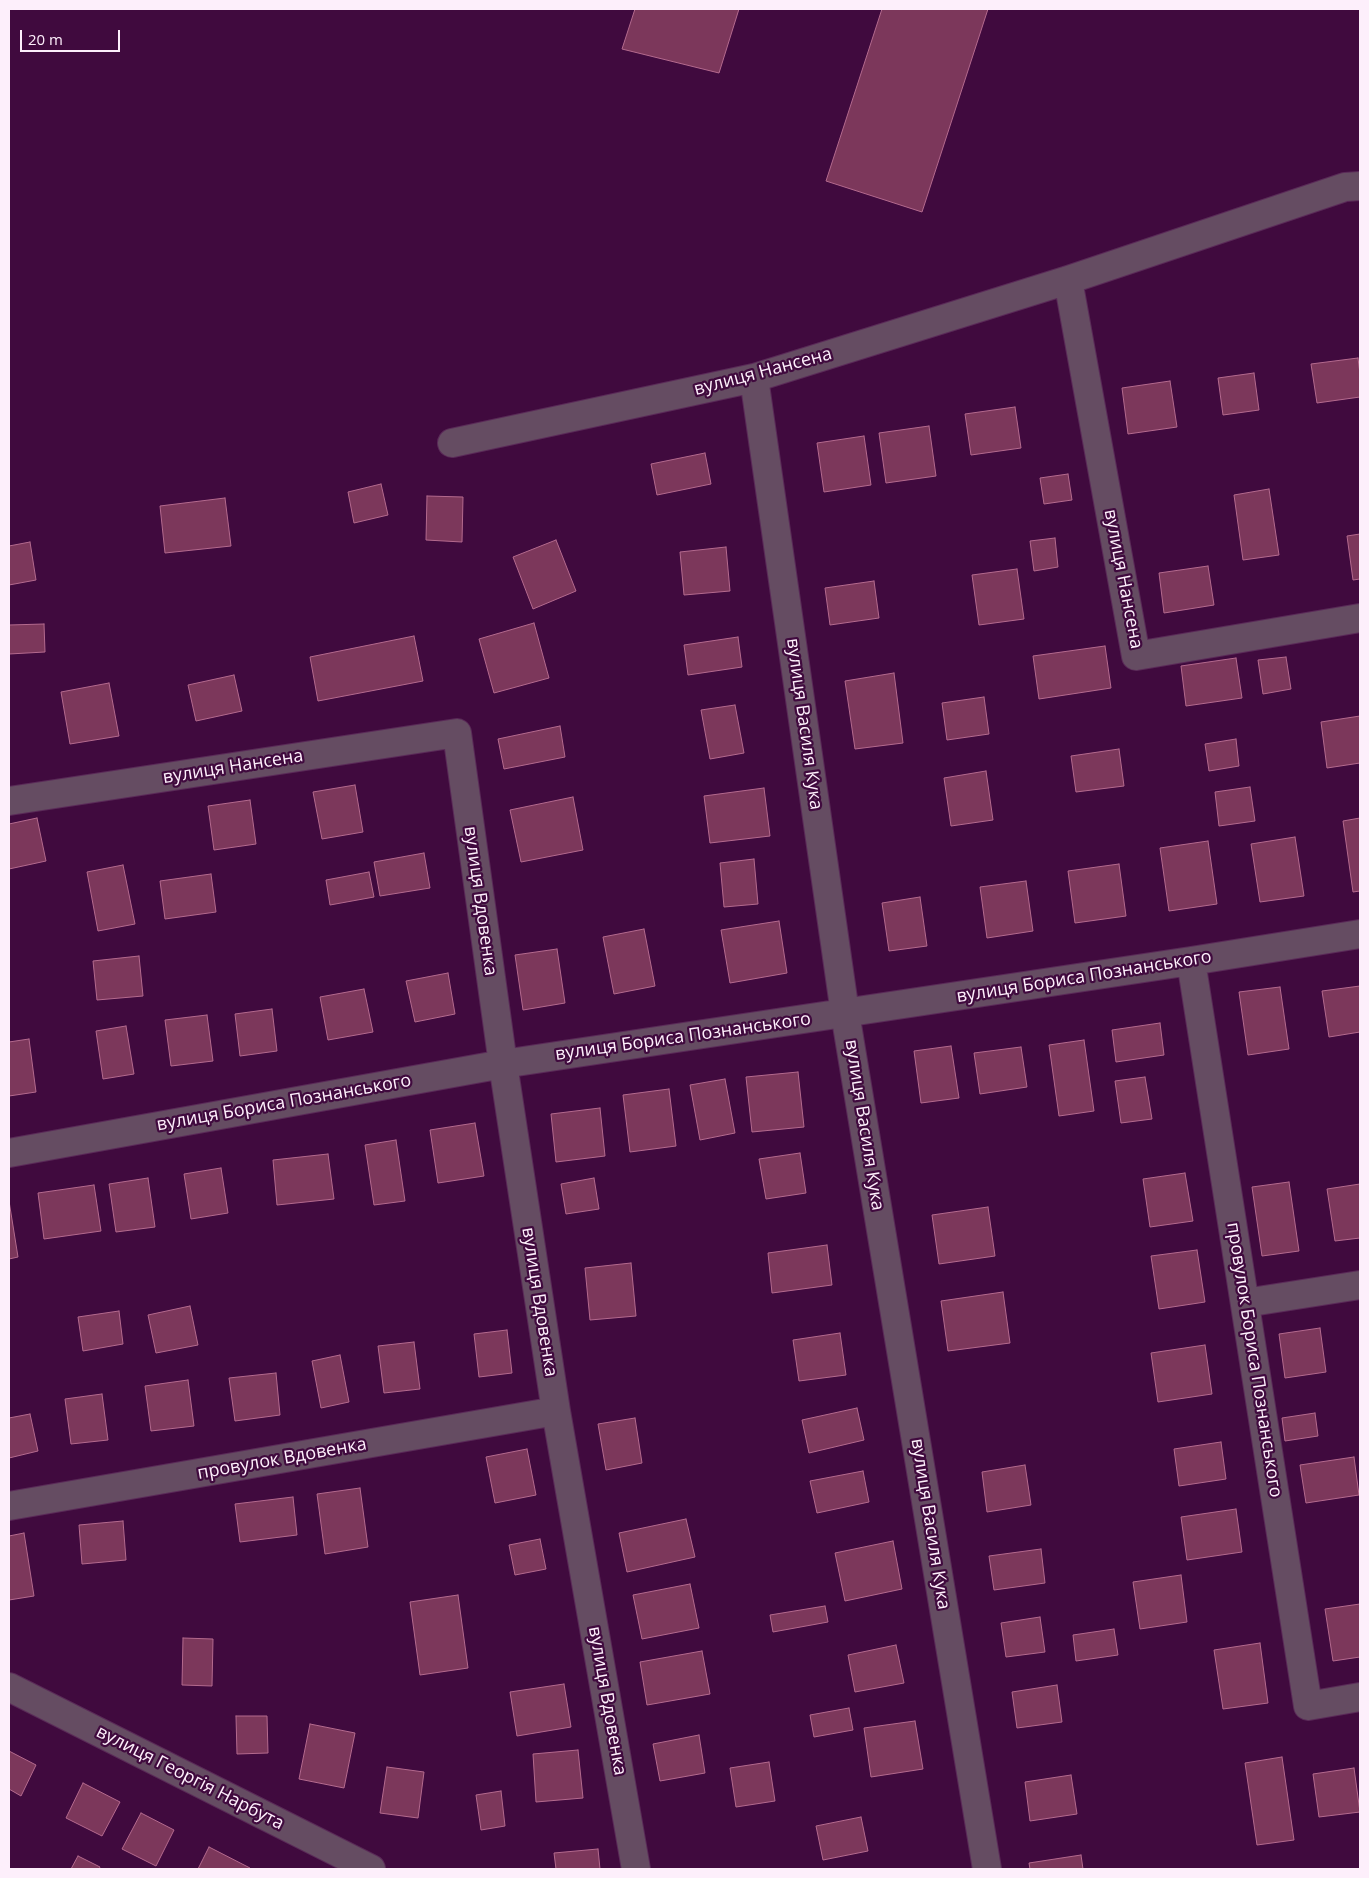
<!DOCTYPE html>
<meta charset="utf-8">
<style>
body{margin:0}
#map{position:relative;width:1369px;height:1878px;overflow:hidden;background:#400a3e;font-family:"Open Sans",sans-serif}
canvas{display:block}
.frame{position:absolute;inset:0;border:10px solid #fdeffb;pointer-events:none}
.scale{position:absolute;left:20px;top:30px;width:100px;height:22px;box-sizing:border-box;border:2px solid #fdeffb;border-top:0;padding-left:6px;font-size:15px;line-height:18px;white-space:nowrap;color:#fdeffb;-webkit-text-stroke:4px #400a3e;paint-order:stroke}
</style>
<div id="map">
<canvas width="1369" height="1878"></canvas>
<div class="frame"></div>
<div class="scale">20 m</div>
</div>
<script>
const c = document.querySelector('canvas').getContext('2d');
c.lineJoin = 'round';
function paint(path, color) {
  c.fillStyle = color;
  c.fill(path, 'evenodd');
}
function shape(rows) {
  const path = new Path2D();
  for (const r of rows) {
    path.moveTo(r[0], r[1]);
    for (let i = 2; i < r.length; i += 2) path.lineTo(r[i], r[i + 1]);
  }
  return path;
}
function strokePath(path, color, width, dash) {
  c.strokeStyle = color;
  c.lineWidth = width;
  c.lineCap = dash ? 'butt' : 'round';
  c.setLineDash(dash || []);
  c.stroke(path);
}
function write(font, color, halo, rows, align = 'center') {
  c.font = font + ' "Open Sans",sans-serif';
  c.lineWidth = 4.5;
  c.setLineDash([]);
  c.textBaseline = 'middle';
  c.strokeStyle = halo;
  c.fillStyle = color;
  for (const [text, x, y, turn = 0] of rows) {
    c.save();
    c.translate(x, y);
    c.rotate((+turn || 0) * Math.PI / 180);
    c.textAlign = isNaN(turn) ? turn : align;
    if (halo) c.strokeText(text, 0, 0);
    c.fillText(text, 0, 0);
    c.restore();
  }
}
const building = shape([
 [635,9,739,9,719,73,622,49,635,9],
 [882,9,988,9,922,212,826,181,882,9],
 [1358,358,1360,374,1360,397,1317,403,1311,364,1358,358],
 [1254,373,1259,410,1223,415,1218,378,1254,373],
 [1170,381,1177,427,1128,434,1122,388,1170,381],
 [1015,407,1021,448,971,455,965,414,1015,407],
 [929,426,936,476,886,483,879,433,929,426],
 [864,436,871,485,824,492,817,443,864,436],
 [705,453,711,484,657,495,651,464,705,453],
 [1068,474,1072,500,1044,504,1040,478,1068,474],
 [381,484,388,515,354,523,348,492,381,484],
 [1269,489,1279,555,1243,560,1234,495,1269,489],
 [427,496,463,497,462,542,426,540,427,496],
 [225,498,231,546,165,553,160,506,225,498],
 [1360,534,1360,579,1353,580,1347,536,1360,534],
 [1055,538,1058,567,1034,571,1030,541,1055,538],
 [556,540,576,591,533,609,513,557,556,540],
 [30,542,36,580,9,585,9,546,30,542],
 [726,547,730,591,684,595,680,552,726,547],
 [1208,566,1214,605,1164,613,1159,573,1208,566],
 [1017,569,1024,619,979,625,972,575,1017,569],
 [874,581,879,618,830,625,825,588,874,581],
 [534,623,549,678,494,693,479,639,534,623],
 [44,624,45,652,9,654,9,625,44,624],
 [414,636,423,681,318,701,310,657,414,636],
 [738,637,742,667,688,675,684,645,738,637],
 [1105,646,1111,688,1039,699,1033,656,1105,646],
 [1286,657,1291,689,1263,694,1258,660,1286,657],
 [1236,658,1242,698,1186,706,1181,666,1236,658],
 [894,673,903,743,855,749,845,681,894,673],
 [234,675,242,711,196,721,188,685,234,675],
 [109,683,119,736,70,744,61,692,109,683],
 [984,697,989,734,947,740,942,703,984,697],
 [735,705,744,753,710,759,701,710,735,705],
 [1360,716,1360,763,1327,768,1321,722,1360,716],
 [560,726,565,757,504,769,498,739,560,726],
 [1236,739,1239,766,1209,771,1205,744,1236,739],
 [1119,749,1124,786,1076,792,1071,756,1119,749],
 [986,771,993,820,951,826,944,778,986,771],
 [355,785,363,832,322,839,313,792,355,785],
 [1250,787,1255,821,1219,826,1215,792,1250,787],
 [764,788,770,836,710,843,704,796,764,788],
 [573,797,583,850,521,862,510,810,573,797],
 [250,800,256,844,214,850,208,806,250,800],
 [37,818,46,861,9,869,9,824,37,818],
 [1360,818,1360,891,1353,892,1343,821,1360,818],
 [1295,837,1304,896,1260,902,1251,844,1295,837],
 [1208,841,1217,904,1169,911,1160,848,1208,841],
 [424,853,430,888,380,896,374,862,424,853],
 [754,859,758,904,724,907,720,863,754,859],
 [1119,864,1126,916,1075,923,1068,871,1119,864],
 [123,865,135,924,98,931,87,872,123,865],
 [369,872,374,897,330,905,326,880,369,872],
 [211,874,216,912,165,919,160,881,211,874],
 [1026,881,1033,931,987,938,980,887,1026,881],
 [920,897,927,946,889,951,882,903,920,897],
 [779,921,787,973,730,983,721,930,779,921],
 [644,929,655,986,614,994,603,937,644,929],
 [557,949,565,1003,523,1010,515,955,557,949],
 [139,956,143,996,97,1000,93,961,139,956],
 [448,973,455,1014,415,1022,406,981,448,973],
 [1360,986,1360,1032,1329,1037,1322,991,1360,986],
 [1280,987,1289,1049,1248,1055,1239,992,1280,987],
 [364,989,373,1032,328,1040,320,997,364,989],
 [272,1009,277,1051,240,1056,235,1014,272,1009],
 [207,1015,213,1061,171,1066,165,1020,207,1015],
 [1160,1023,1164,1055,1116,1062,1112,1030,1160,1023],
 [126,1026,134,1074,103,1079,96,1031,126,1026],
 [29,1039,36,1092,9,1096,9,1042,29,1039],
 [1084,1040,1094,1111,1059,1116,1049,1045,1084,1040],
 [951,1046,959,1098,921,1103,914,1051,951,1046],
 [1021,1047,1027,1087,980,1094,974,1053,1021,1047],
 [798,1072,804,1127,752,1132,746,1077,798,1072],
 [1145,1077,1152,1119,1121,1123,1115,1081,1145,1077],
 [725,1079,735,1133,700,1140,690,1085,725,1079],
 [669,1089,676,1146,630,1152,623,1095,669,1089],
 [600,1108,605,1156,556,1162,551,1114,600,1108],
 [475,1123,484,1176,438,1183,430,1130,475,1123],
 [396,1140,405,1201,374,1205,365,1145,396,1140],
 [800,1153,806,1193,766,1199,759,1159,800,1153],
 [328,1154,334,1199,277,1205,273,1160,328,1154],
 [221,1168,228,1213,191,1219,184,1174,221,1168],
 [1185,1173,1193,1221,1150,1227,1143,1179,1185,1173],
 [148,1178,155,1227,116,1232,109,1184,148,1178],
 [594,1178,599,1209,566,1214,561,1184,594,1178],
 [1289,1182,1299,1251,1262,1256,1252,1187,1289,1182],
 [1360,1184,1360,1238,1335,1241,1327,1189,1360,1184],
 [94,1185,101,1231,44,1239,38,1193,94,1185],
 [9,1201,18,1257,9,1259,9,1201],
 [988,1207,995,1256,939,1264,932,1215,988,1207],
 [827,1245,832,1285,772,1293,768,1253,827,1245],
 [1197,1250,1205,1302,1159,1309,1151,1256,1197,1250],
 [631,1263,636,1316,590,1320,585,1268,631,1263],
 [1003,1292,1010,1343,948,1351,941,1301,1003,1292],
 [190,1306,198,1345,156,1353,148,1315,190,1306],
 [119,1311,123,1344,83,1351,78,1317,119,1311],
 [1320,1328,1326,1372,1285,1378,1279,1334,1320,1328],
 [507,1330,512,1373,479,1377,474,1334,507,1330],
 [840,1333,846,1375,799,1381,793,1340,840,1333],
 [414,1342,420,1389,384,1393,378,1346,414,1342],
 [1205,1345,1212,1394,1158,1402,1151,1353,1205,1345],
 [340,1355,349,1402,321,1408,312,1361,340,1355],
 [276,1373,280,1415,235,1421,229,1378,276,1373],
 [188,1380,194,1426,151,1431,145,1386,188,1380],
 [102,1394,108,1440,71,1444,65,1399,102,1394],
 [857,1408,864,1440,809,1453,802,1420,857,1408],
 [1315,1413,1318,1436,1285,1441,1282,1418,1315,1413],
 [30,1414,38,1451,9,1458,9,1418,30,1414],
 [635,1418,642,1463,606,1470,598,1424,635,1418],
 [1221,1442,1226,1479,1179,1486,1174,1449,1221,1442],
 [527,1449,536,1495,495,1503,486,1457,527,1449],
 [1354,1457,1359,1495,1306,1503,1300,1465,1354,1457],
 [1025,1465,1031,1505,987,1512,982,1472,1025,1465],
 [863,1471,869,1502,817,1513,810,1481,863,1471],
 [360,1488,368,1547,325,1554,317,1494,360,1488],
 [293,1497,297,1535,240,1542,235,1504,293,1497],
 [1236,1509,1242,1552,1187,1560,1181,1517,1236,1509],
 [686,1519,695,1557,627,1572,619,1533,686,1519],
 [123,1521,126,1560,82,1564,79,1525,123,1521],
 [24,1533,34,1596,9,1600,9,1536,24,1533],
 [540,1539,546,1569,515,1575,509,1545,540,1539],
 [893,1541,902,1589,845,1601,835,1553,893,1541],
 [1041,1549,1045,1583,994,1590,989,1556,1041,1549],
 [1181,1575,1187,1622,1140,1629,1133,1582,1181,1575],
 [690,1584,699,1628,642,1639,633,1595,690,1584],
 [458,1595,468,1668,420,1675,410,1602,458,1595],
 [1360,1604,1360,1657,1333,1661,1325,1609,1360,1604],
 [825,1606,828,1622,773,1632,770,1615,825,1606],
 [1040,1617,1045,1652,1006,1657,1001,1623,1040,1617],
 [1114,1629,1118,1655,1076,1661,1073,1635,1114,1629],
 [183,1638,213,1639,212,1686,182,1685,183,1638],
 [1260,1643,1268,1703,1223,1709,1214,1650,1260,1643],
 [896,1645,904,1683,855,1692,848,1655,896,1645],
 [702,1651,710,1694,647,1705,640,1662,702,1651],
 [564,1684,571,1727,517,1736,510,1692,564,1684],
 [1057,1685,1062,1722,1017,1728,1012,1692,1057,1685],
 [849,1708,853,1730,814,1737,810,1715,849,1708],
 [236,1716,267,1716,268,1753,237,1754,236,1716],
 [915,1721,923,1769,871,1777,864,1728,915,1721],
 [310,1724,355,1733,344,1788,299,1779,310,1724],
 [699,1735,705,1773,660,1781,653,1744,699,1735],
 [578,1750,583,1798,536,1802,533,1754,578,1750],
 [9,1751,36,1765,21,1796,9,1789,9,1751],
 [1282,1757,1294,1840,1257,1845,1245,1763,1282,1757],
 [769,1762,775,1801,736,1807,730,1768,769,1762],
 [387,1767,424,1772,418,1818,380,1813,387,1767],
 [1354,1768,1360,1812,1319,1817,1313,1774,1354,1768],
 [1071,1775,1077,1814,1030,1821,1025,1782,1071,1775],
 [83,1783,120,1802,102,1836,66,1818,83,1783],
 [501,1791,505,1826,481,1830,476,1795,501,1791],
 [141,1813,174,1830,156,1866,122,1849,141,1813],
 [861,1817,868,1851,823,1860,816,1826,861,1817],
 [209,1847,250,1868,249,1869,198,1869,209,1847],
 [598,1849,600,1869,556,1869,554,1853,598,1849],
 [1081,1855,1083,1869,1030,1869,1029,1863,1081,1855],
 [78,1856,100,1867,99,1869,71,1869,78,1856]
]);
paint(building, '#7c375b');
strokePath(building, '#b46a8e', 1);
const minor = shape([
 [1068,280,1136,656,1360,618],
 [754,378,845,1013,987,1869],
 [452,443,754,378,1068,280,1345,187,1360,186],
 [9,801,457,733,503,1064,556,1411,636,1869],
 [1191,961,1308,1706,1360,1697],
 [9,1153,503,1064,1191,961,1360,934],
 [1245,1303,1360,1285],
 [9,1506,556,1411],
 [9,1687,371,1869]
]);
strokePath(minor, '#5a2a58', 30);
strokePath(minor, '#654c62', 28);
write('18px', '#fdeffb', '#400a3e', [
 ["вулиця Нансена",763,372,-15],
 ["вулиця Нансена",1123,579,79],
 ["вулиця Василя Кука",804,724,82],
 ["вулиця Нансена",233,767,-9],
 ["вулиця Вдовенка",480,901,82],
 ["вулиця Бориса Познанського",1084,977,-9],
 ["вулиця Бориса Познанського",683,1037,-8],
 ["вулиця Бориса Познанського",284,1103,-10],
 ["вулиця Василя Кука",864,1125,81],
 ["вулиця Вдовенка",539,1302,81],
 ["провулок Бориса Познанського",1254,1360,81],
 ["провулок Вдовенка",282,1459,-10],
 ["вулиця Василя Кука",930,1524,81],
 ["вулиця Вдовенка",607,1701,80],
 ["вулиця Георгія Нарбута",190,1778,27]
]);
</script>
